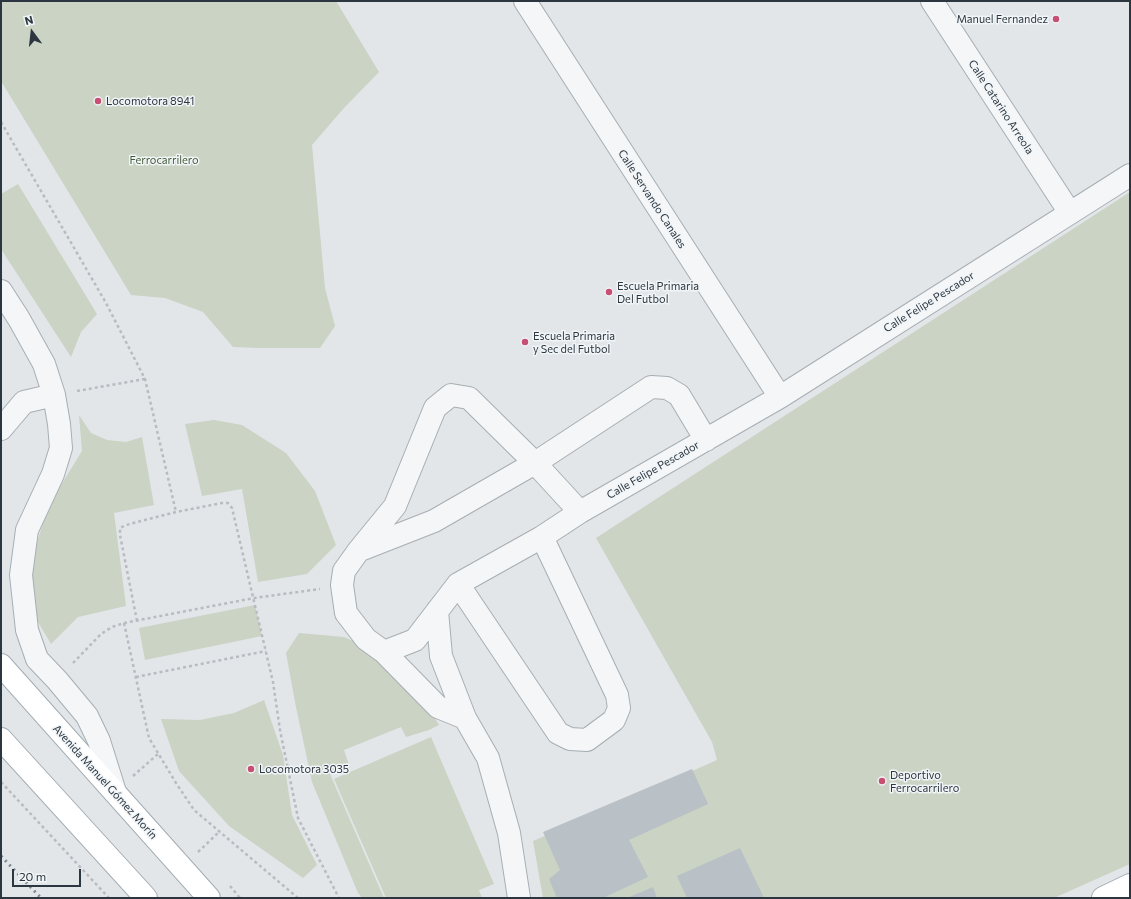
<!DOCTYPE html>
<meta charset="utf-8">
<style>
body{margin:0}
#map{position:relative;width:1131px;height:899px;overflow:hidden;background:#e2e6e9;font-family:Commissioner,sans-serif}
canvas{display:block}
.frame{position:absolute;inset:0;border:2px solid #2b3640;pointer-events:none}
.north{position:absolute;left:12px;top:12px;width:40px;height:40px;-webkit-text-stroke:3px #f1f5f7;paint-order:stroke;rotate:345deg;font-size:11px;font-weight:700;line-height:16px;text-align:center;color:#2b3640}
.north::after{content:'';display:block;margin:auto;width:14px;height:18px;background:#2b3640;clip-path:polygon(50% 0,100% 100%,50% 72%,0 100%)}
.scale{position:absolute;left:12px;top:869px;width:69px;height:18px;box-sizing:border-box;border:2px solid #2b3640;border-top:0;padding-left:5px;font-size:12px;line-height:14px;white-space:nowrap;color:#2b3640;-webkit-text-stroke:3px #f1f5f7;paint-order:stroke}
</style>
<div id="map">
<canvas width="1131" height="899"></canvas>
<div class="frame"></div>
<div class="north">N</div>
<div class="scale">20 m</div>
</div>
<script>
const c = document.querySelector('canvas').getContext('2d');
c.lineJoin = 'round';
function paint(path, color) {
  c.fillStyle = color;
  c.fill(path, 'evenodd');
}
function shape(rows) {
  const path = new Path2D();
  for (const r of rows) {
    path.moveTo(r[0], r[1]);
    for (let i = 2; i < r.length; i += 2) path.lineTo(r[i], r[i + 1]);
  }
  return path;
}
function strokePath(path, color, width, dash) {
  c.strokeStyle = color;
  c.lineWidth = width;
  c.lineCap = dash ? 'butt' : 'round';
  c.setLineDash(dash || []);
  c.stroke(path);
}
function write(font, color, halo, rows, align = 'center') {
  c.font = font + ' Commissioner,sans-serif';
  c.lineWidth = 3;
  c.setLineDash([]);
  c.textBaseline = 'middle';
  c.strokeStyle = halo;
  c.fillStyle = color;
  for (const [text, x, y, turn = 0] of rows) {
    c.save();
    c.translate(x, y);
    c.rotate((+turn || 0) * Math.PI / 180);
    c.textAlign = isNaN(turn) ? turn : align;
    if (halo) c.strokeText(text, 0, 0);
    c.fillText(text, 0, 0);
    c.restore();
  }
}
paint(shape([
 [1,1,336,1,379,72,344,108,312,145,325,288,335,326,320,348,260,348,233,347,203,312,165,298,131,295,1,81],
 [18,184,97,314,81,332,71,357,1,249,1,194],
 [1130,192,1130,864,1054,898,543,898,533,841,717,760,712,742,596,538],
 [79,415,91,433,107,440,126,442,142,437,154,505,114,513,126,606,78,617,51,644,38,622,32,591,34,552,44,520,61,485,82,451],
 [214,420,242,425,286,453,315,491,336,545,307,574,258,582,242,489,202,496,185,424],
 [255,605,262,636,145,660,139,628],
 [299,633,344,637,394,659,420,693,439,725,429,730,406,737,401,727,344,750,350,768,330,774,384,898,362,898,358,893,312,782,296,707,286,653],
 [264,700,283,755,292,815,317,865,303,878,229,826,179,771,161,719,200,720,234,713],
 [431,737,494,884,479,890,482,898,386,898,334,779]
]), '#cad3c4');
paint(shape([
 [692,769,708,804,629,840,648,877,603,898,557,898,549,879,560,870,543,832],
 [740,848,764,898,687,898,677,876],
 [653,887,657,898,627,898]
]), '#b9c0c6');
const minor = shape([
 [525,1,780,397],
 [932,1,1070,213],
 [1,291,19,319,44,364,54,395,59,424,61,448,53,474,27,530,21,575,27,630,37,659,57,680,87,716,99,741,115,792],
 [1,429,24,402,54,395],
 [360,550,434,521,535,463,651,387,667,388,679,395,706,440],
 [458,584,558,733,570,739,587,740,614,720,619,708,617,695,542,537],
 [437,611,441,656,465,718,488,758,509,833,519,898],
 [384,652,415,640,458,584,542,537,580,512,780,397,1130,175],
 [465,718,438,707,384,652,366,639,346,613,342,585,344,571,359,550,395,506,435,408,451,395,469,398,535,463,580,512]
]);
const major = shape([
 [1,665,209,898],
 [1,739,146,898],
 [1103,898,1130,885]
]);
strokePath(minor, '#a7aeb3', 24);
strokePath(major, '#a2acb4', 24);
strokePath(shape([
 [1,122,106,303,145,379,176,512],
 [77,391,145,379],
 [137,621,120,535,120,528,126,525,176,512,222,503,228,503,232,508,273,682,280,730,298,818,339,898],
 [124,623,149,738,176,783,194,810,298,898],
 [73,663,101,634,112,627,124,623,254,598,320,589],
 [136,677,266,651],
 [133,776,158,754],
 [1,782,109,898],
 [198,852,219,832],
 [230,886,240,898]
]), '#b8bcc1', 2.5, [3, 3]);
strokePath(minor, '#f4f6f8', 22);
strokePath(major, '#fff', 22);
strokePath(shape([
 [1,856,41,898]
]), '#7c8892', 3, [2, 4]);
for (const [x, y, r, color] of [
 [1056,19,4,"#c64f73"],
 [98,101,4,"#c64f73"],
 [609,292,4,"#c64f73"],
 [525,342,4,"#c64f73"],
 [251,769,4,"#c64f73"],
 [882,781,4,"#c64f73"]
]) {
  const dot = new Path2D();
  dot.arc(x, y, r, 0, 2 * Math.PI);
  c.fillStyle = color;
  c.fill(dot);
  strokePath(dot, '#f1f5f7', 1.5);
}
write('11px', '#2b3640', '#f1f5f7', [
 ["Manuel Fernandez",1048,19,"right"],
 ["Locomotora 8941",106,101],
 ["Escuela Primaria",617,286],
 ["Del Futbol",617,299],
 ["Escuela Primaria",533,336],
 ["y Sec del Futbol",533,349],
 ["Locomotora 3035",259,769],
 ["Deportivo",890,775],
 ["Ferrocarrilero",890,788]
], 'left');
write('11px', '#2b3640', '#f1f5f7', [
 ["Calle Catarino Arreola",1001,107,57],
 ["Calle Servando Canales",652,199,57],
 ["Calle Felipe Pescador",929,302,-32],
 ["Calle Felipe Pescador",653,470,-30],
 ["Avenida Manuel Gómez Morín",105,782,48]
]);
write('11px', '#455b39', '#f1f5f7', [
 ["Ferrocarrilero",164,160]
]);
</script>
